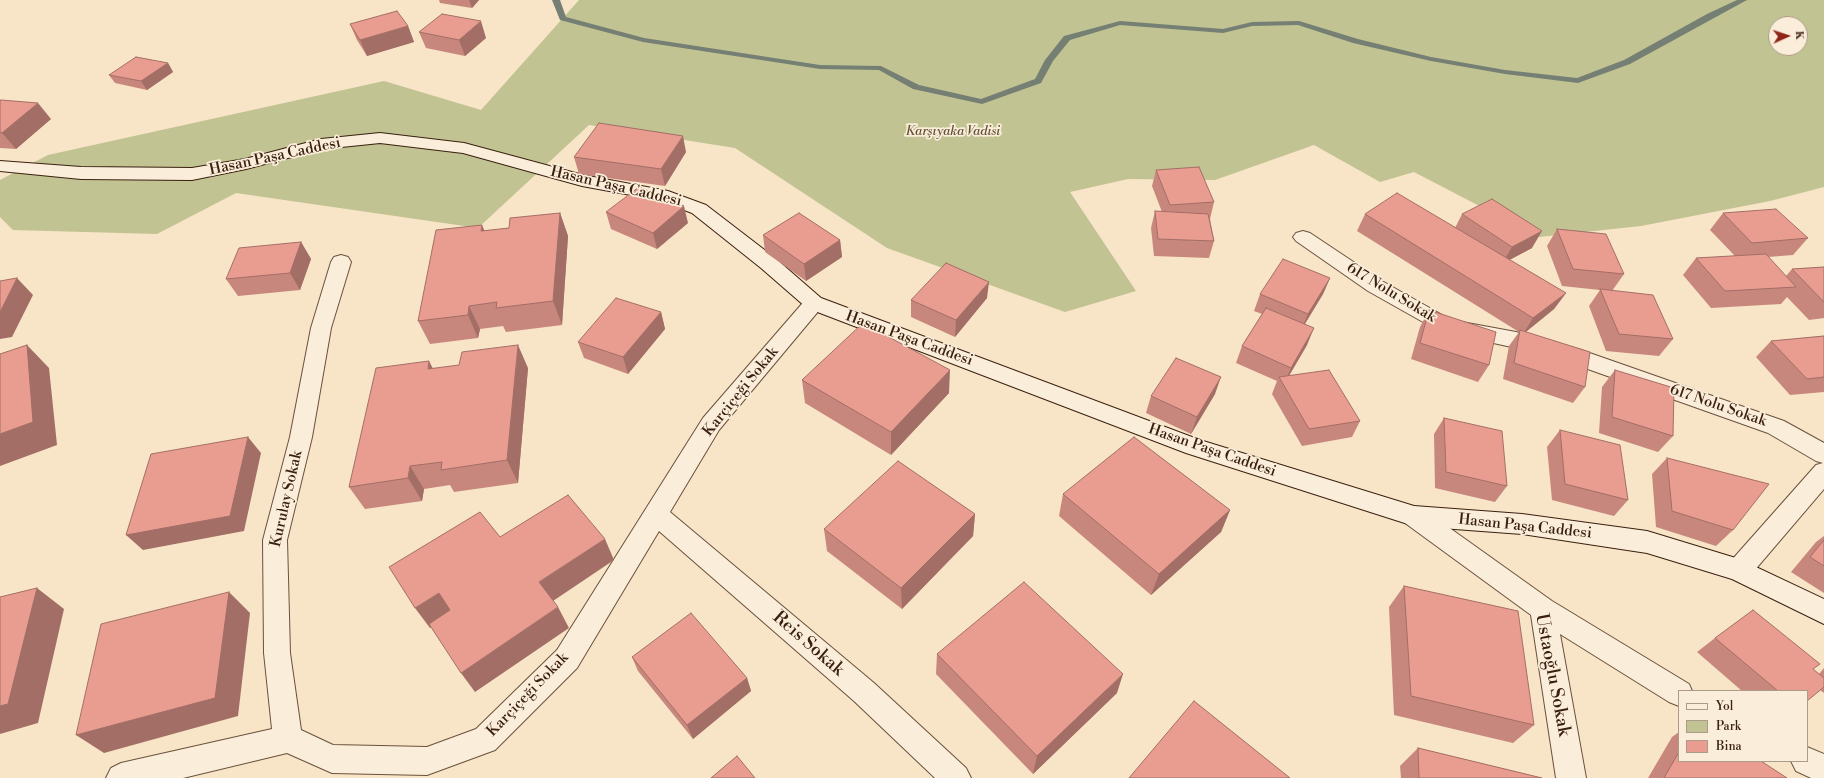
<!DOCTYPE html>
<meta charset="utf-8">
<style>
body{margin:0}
#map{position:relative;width:1824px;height:778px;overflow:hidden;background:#f8e4c6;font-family:"Libre Bodoni",serif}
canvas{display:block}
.legend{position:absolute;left:1678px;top:690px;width:130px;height:72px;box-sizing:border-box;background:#faedda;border:1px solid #ad9b89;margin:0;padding:5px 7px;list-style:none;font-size:12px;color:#3a200f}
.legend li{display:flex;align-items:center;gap:8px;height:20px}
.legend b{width:20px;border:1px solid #ad9b89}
.north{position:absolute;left:1768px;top:16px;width:40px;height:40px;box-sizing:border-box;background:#faedda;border:1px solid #ad9b89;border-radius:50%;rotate:87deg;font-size:11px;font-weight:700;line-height:16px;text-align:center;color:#3a200f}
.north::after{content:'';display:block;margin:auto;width:14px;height:18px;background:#8f2418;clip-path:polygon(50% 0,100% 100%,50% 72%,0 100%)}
</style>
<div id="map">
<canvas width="1824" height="778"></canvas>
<ul class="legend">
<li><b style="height:5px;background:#faedda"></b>Yol</li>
<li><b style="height:11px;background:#c1c392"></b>Park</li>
<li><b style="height:11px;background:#e99d91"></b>Bina</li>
</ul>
<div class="north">K</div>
</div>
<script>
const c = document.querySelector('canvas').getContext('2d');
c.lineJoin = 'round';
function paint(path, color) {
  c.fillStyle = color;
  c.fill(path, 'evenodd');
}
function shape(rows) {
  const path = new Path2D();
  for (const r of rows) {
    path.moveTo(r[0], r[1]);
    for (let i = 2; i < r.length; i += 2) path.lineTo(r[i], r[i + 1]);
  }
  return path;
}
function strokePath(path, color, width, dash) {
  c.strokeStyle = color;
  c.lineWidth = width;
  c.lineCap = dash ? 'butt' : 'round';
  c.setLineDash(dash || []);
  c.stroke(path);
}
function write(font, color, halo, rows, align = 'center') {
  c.font = font + ' "Libre Bodoni",serif';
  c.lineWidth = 3.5;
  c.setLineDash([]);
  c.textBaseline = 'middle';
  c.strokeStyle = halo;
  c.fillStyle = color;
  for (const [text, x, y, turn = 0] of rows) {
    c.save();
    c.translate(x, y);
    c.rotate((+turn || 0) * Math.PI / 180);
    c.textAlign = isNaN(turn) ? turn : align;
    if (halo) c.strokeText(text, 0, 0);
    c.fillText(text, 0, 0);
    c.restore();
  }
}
paint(shape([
 [579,0,1824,0,1824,187,1770,201,1641,226,1539,237,1414,172,1380,182,1314,145,1215,180,1128,179,1070,192,1136,291,1065,312,887,248,735,148,589,125,478,228,236,193,157,234,13,230,0,217,0,180,48,155,384,81,481,110],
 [1776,24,1800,24,1800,48,1776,48]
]), '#c1c392');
paint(shape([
 [552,0,560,0,566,17,644,38,820,65,881,66,919,85,981,99,1035,79,1045,60,1064,36,1120,21,1223,29,1252,22,1299,21,1358,39,1431,57,1505,70,1577,78,1624,60,1707,14,1737,0,1747,0,1630,64,1578,83,1505,74,1431,61,1353,43,1298,25,1252,26,1223,33,1120,25,1070,40,1053,61,1041,83,982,104,913,89,879,70,820,69,643,42,560,20,552,0]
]), '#757f74');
const street = shape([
 [1303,231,1310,233,1382,281,1451,320,1516,332,1581,350,1784,421,1824,443,1824,489,1748,578,1739,581,1730,578,1726,570,1730,562,1816,465,1823,463,1816,461,1768,433,1568,362,1516,348,1439,331,1368,291,1296,241,1293,237,1296,233,1303,231],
 [341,255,348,257,351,262,331,328,312,437,287,540,290,653,301,730,333,745,427,747,476,729,557,650,703,418,807,298,814,296,821,298,824,303,821,308,719,430,670,512,874,683,966,768,971,778,935,778,854,701,659,531,577,668,495,750,427,775,332,773,287,753,183,778,106,778,111,768,121,763,272,729,264,653,263,540,290,437,311,328,331,262,334,257,341,255],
 [1414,506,1423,509,1552,601,1689,684,1692,691,1679,691,1679,706,1669,702,1560,634,1586,778,1556,778,1531,615,1405,523,1402,516,1405,509,1414,506],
 [1807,747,1824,754,1824,778,1811,778,1796,771,1791,761,1807,761,1807,747]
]);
const secondary = shape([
 [380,133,464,143,583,175,668,191,706,205,775,258,821,298,1200,440,1414,506,1522,514,1647,531,1739,559,1824,599,1824,624,1732,579,1647,553,1522,534,1414,526,1186,453,807,308,761,268,692,213,658,200,582,186,463,153,380,143,322,149,246,169,192,180,81,179,0,171,0,161,81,167,192,168,245,159,321,139,380,133]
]);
strokePath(street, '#6a513d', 2);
strokePath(secondary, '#3a200f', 2);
paint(street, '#faedda');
paint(secondary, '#faedda');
paint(shape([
 [439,0,479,0,472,8,440,3],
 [350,24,408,26,414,42,367,56,357,40],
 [419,32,486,38,465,56,426,48],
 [168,63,173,72,147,90,115,83,109,75],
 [0,101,51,119,16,149,0,148],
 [686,152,665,186,579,174,574,157],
 [1156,170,1214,202,1210,219,1214,241,1209,258,1154,256,1151,228,1155,211,1162,212,1152,186],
 [606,212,688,223,657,249,611,229],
 [560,213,568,236,562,325,506,332,503,326,480,329,478,338,430,344,418,321,485,231,509,228],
 [1723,213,1808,238,1793,255,1768,257,1786,276,1792,269,1824,267,1824,318,1809,320,1787,297,1781,304,1711,308,1683,275,1696,258,1735,256,1710,230],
 [1365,214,1455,228,1462,214,1532,248,1509,260,1566,293,1554,309,1526,332,1585,387,1573,403,1503,379,1509,346,1519,332,1357,231],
 [1557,229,1624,274,1612,291,1673,339,1659,356,1606,351,1589,306,1600,290,1562,286,1547,246],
 [763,235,840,240,842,257,806,281,765,252],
 [301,242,311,259,300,290,238,296,226,279],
 [1330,278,1323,294,1305,324,1307,345,1289,376,1360,421,1352,437,1302,446,1272,394,1277,381,1236,363,1242,346,1262,314,1254,311,1260,294],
 [987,298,955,337,911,317,911,300],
 [1429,310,1489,365,1478,382,1411,359,1420,327],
 [661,312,665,329,628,374,584,358,578,342],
 [1824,336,1824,392,1790,395,1756,357,1771,341],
 [528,368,518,483,454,492,450,485,424,489,422,501,365,509,349,487,433,369],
 [1615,370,1673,436,1658,452,1599,433,1602,387],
 [802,380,949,393,891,455,805,403],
 [1215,394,1191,434,1146,413,1151,396],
 [1444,418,1507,486,1495,502,1435,488,1434,434],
 [1560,430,1628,500,1614,516,1552,500,1547,447],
 [1667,458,1733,530,1716,546,1656,527,1652,474],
 [1063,494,1230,510,1221,532,1151,595,1059,516],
 [975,514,973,536,902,609,827,551,824,529],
 [1824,536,1824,593,1791,572,1816,542],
 [1404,586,1534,725,1513,743,1394,715,1389,607],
 [1715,638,1813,669,1819,674,1824,668,1824,693,1820,690,1742,691,1697,652],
 [937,654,1117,693,1033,774,936,674],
 [632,657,747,678,751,691,693,739,638,671],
 [1679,732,1679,761,1787,778,1648,778,1672,737],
 [1418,748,1542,778,1401,778,1400,766]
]), '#c8877d');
paint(shape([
 [469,0,479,0,472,8],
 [481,21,486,38,465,56,459,40],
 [408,26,414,42,367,56,360,40],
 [168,63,173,72,147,90,141,81],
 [38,103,51,119,16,149,2,133],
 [683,136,686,152,665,186,661,169],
 [684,206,688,223,657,249,653,233],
 [560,213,568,236,562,325,553,301],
 [482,225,492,248,481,231],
 [1542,231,1532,248,1502,264,1512,247],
 [840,240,842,257,806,281,804,264],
 [301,242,311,259,300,290,290,273],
 [17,278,33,295,12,337,0,339,0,312],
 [1330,278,1323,294,1301,330,1308,314],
 [989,282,987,298,955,337,956,320],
 [1566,293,1554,309,1523,334,1533,318],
 [469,306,480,329,478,338,468,315],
 [661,312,665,329,628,374,623,357],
 [1314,328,1307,345,1284,384,1291,368],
 [27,345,49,368,57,445,0,466,0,434],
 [518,345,528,368,518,483,507,460],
 [429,361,441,384,428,369],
 [950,370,949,393,891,455,891,432],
 [1221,377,1215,394,1191,434,1197,417],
 [248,437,261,453,244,531,143,550,126,535],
 [410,466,424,489,422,501,408,478],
 [1230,510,1221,532,1151,595,1159,574],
 [975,514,973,536,902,609,901,588],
 [605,539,614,560,550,603,539,582],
 [37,588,64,609,38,723,0,734,0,706],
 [229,592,250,613,238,716,104,753,76,735],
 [439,593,454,613,430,628,415,608],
 [558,607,569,628,475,692,461,673],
 [1123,674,1117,693,1033,774,1037,756],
 [747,678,751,691,693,739,687,725]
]), '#a36e66');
const building = shape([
 [397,11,408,26,360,40,350,24,397,11],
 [442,14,481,21,459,40,419,32,442,14],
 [136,57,168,63,141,81,109,75,136,57],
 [1,100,38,103,2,133,0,132,0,101,1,100],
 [599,123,683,136,661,169,574,157,599,123],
 [1199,167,1214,202,1170,205,1156,170,1199,167],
 [639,187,684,206,653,233,606,212,639,187],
 [1397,193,1566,293,1533,318,1365,214,1397,193],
 [1492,199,1542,231,1512,247,1462,214,1492,199],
 [1776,209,1808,238,1752,243,1723,213,1776,209],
 [1155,211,1208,214,1214,241,1158,239,1155,211],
 [560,213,553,301,496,308,497,302,469,306,468,315,418,321,436,230,482,225,481,231,509,228,510,218,560,213],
 [799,213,840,240,804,264,763,235,799,213],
 [1557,229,1606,234,1624,274,1573,269,1557,229],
 [301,242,290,273,226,279,239,248,301,242],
 [1766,254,1796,287,1725,291,1696,258,1766,254],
 [1283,259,1330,278,1308,314,1260,294,1283,259],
 [946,263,989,282,956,320,911,300,946,263],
 [1824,267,1824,302,1792,269,1824,267],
 [17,278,0,312,0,281,17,278],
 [1600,289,1653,295,1673,339,1619,334,1600,289],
 [616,298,661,312,623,357,578,342,616,298],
 [1266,308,1314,328,1291,368,1242,346,1266,308],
 [1429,310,1496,332,1489,365,1420,343,1429,310],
 [863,323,950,370,891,432,802,380,863,323],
 [1520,330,1590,352,1585,387,1514,363,1520,330],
 [1824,336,1824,377,1807,379,1771,341,1824,336],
 [27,345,33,422,0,434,0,354,27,345],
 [518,345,507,460,441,470,442,462,410,466,408,478,349,487,376,368,429,361,428,369,459,365,462,352,518,345],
 [1176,358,1221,377,1197,417,1151,396,1176,358],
 [1329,370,1360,421,1309,429,1279,377,1329,370],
 [1615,370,1674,388,1673,436,1612,417,1615,370],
 [1444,418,1502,431,1507,486,1446,472,1444,418],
 [1560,430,1620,445,1628,500,1565,484,1560,430],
 [248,437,230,516,126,535,151,454,248,437],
 [1134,437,1230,510,1159,574,1063,494,1134,437],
 [1667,458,1769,484,1733,530,1672,511,1667,458],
 [898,461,975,514,901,588,824,529,898,461],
 [568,495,605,539,539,582,558,607,461,673,429,624,450,610,439,593,415,608,389,567,480,512,500,537,568,495],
 [1824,540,1824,566,1810,557,1824,540],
 [1024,582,1123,674,1037,756,937,654,1024,582],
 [1404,586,1518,611,1534,725,1411,696,1404,586],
 [37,588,8,704,0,706,0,597,37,588],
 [229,592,215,698,76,735,101,624,229,592],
 [1753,610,1820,664,1813,669,1824,678,1824,687,1807,701,1807,691,1778,691,1715,638,1753,610],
 [691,613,747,678,687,725,632,657,691,613],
 [1194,701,1290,778,1129,778,1194,701],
 [1418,748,1542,778,1419,778,1418,748],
 [1679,752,1679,761,1761,761,1787,778,1664,778,1679,752],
 [737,756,755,778,711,778,737,756]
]);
paint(building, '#e99d91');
strokePath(building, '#a36e66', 1);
write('italic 13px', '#625136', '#faedda', [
 ["Karşıyaka Vadisi",953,132]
]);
write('15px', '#3a200f', '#faedda', [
 ["Hasan Paşa Caddesi",275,157,-12],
 ["Hasan Paşa Caddesi",616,187,13],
 ["617 Nolu Sokak",1391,293,31],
 ["Hasan Paşa Caddesi",909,339,20],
 ["Karçiçeği Sokak",741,392,-51],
 ["617 Nolu Sokak",1718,406,19],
 ["Hasan Paşa Caddesi",1212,451,19],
 ["Kurulay Sokak",287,499,-77],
 ["Hasan Paşa Caddesi",1525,527,6],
 ["Karçiçeği Sokak",528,695,-46]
]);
write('18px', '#3a200f', '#faedda', [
 ["Reis Sokak",808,644,41],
 ["Ustaoğlu Sokak",1552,675,79]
]);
</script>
